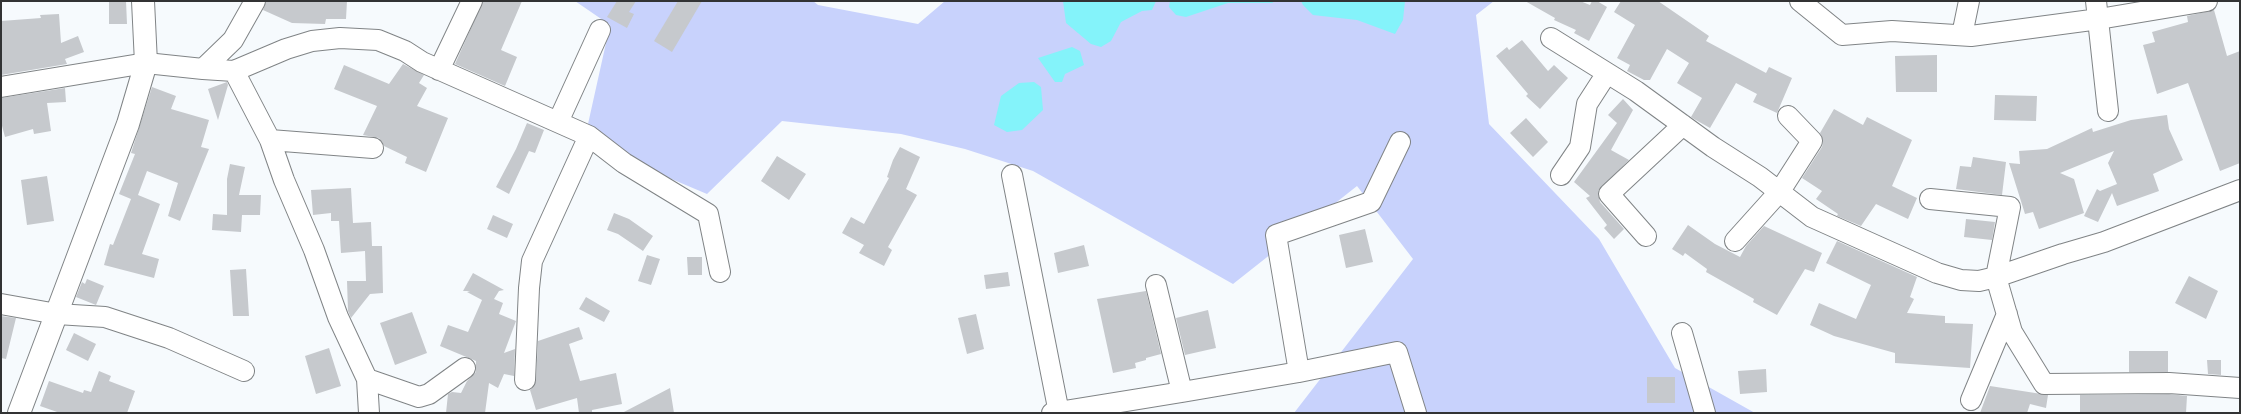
<!DOCTYPE html>
<style>
body{margin:0}
#map{position:relative;width:2241px;height:414px;overflow:hidden;background:#f6fafd;font-family:"Noto Sans",sans-serif}
canvas{display:block}
.frame{position:absolute;inset:0;border:2px solid #323334;pointer-events:none}
</style>
<div id="map">
<canvas width="2241" height="414"></canvas>
<div class="frame"></div>
</div>
<script>
const c = document.querySelector('canvas').getContext('2d');
c.lineJoin = 'round';
function paint(path, color) {
  c.fillStyle = color;
  c.fill(path, 'evenodd');
}
function shape(rows) {
  const path = new Path2D();
  for (const r of rows) {
    path.moveTo(r[0], r[1]);
    for (let i = 2; i < r.length; i += 2) path.lineTo(r[i], r[i + 1]);
  }
  return path;
}
function strokePath(path, color, width, dash) {
  c.strokeStyle = color;
  c.lineWidth = width;
  c.lineCap = dash ? 'butt' : 'round';
  c.setLineDash(dash || []);
  c.stroke(path);
}
paint(shape([
 [575,1,813,1,818,5,918,24,945,1,1494,1,1476,15,1489,124,1599,239,1675,368,1755,413,1294,413,1413,259,1357,186,1233,284,1033,171,965,149,901,134,782,121,707,194,584,142,610,25]
]), '#c8d2fc');
paint(shape([
 [1063,1,1110,2,1156,1,1152,10,1142,11,1121,22,1111,41,1101,47,1091,44,1066,23],
 [1170,1,1275,1,1272,3,1228,3,1186,17,1176,15,1169,7],
 [1301,1,1405,1,1403,20,1395,34,1357,20,1313,15,1303,5],
 [1072,47,1080,51,1084,65,1065,74,1062,82,1055,82,1038,58],
 [1034,82,1041,87,1043,110,1022,130,1007,132,994,125,1001,96,1019,83]
]), '#84f3fa');
paint(shape([
 [109,1,126,1,127,24,109,24],
 [266,1,347,1,346,19,326,19,325,24,292,23,263,10],
 [483,1,522,1,501,50,517,57,505,86,455,64],
 [617,1,636,1,629,12,634,14,627,28,607,17],
 [678,1,702,1,672,52,654,41],
 [1525,1,1580,1,1590,5,1592,1,1597,1,1607,7,1589,41,1574,33,1576,30,1554,20,1555,18],
 [1621,1,1658,1,1709,36,1706,41,1766,73,1769,67,1792,78,1777,113,1753,102,1757,94,1736,83,1710,128,1694,119,1691,117,1702,98,1677,83,1689,63,1667,49,1650,80,1644,80,1627,71,1630,65,1617,58,1635,25,1614,12],
 [2214,10,2227,56,2240,51,2240,163,2220,171,2188,83,2157,94,2143,45,2155,42,2152,32,2188,22,2187,16],
 [59,14,61,43,78,36,84,52,65,59,67,64,1,75,1,21,41,18,40,15],
 [1522,40,1548,71,1554,65,1568,78,1540,109,1526,96,1528,94,1496,56,1507,47,1509,50],
 [1937,55,1937,92,1896,92,1895,56],
 [403,64,424,75,419,83,427,88,417,106,448,118,426,172,405,163,407,157,384,146,379,138,363,135,377,106,334,89,344,65,389,84],
 [227,82,228,85,218,120,208,89],
 [152,87,176,96,171,109,209,120,201,147,209,149,180,221,168,216,178,183,147,171,138,195,160,204,142,254,159,259,154,278,104,265,110,244,113,245,131,199,119,194,135,154,131,153],
 [65,88,66,102,47,103,51,131,34,134,33,129,5,137,1,122,1,98],
 [1995,95,2037,96,2036,121,1994,120],
 [1623,99,1633,110,1611,150,1629,160,1598,191,1600,202,1624,229,1614,239,1604,228,1607,225,1586,198,1590,196,1574,182,1617,123,1608,115],
 [1834,109,1863,125,1867,117,1912,140,1892,186,1917,198,1908,219,1876,204,1861,226,1837,216,1838,214,1816,199,1822,191,1802,178,1822,147,1823,142,1820,133],
 [2167,115,2169,129,2183,160,2153,174,2159,191,2117,206,2112,193,2098,222,2084,216,2097,189,2100,191,2117,184,2108,163,2114,151,2060,173,2074,179,2084,213,2039,229,2033,212,2025,214,2009,163,2020,164,2019,151,2047,149,2092,128,2093,132,2131,120],
 [1526,118,1548,142,1533,157,1510,133],
 [527,123,544,130,535,153,529,151,509,194,496,187,516,149],
 [900,147,920,157,906,189,917,195,888,247,892,250,884,266,859,253,864,245,842,233,851,217,864,224,889,178,887,177,893,160],
 [777,156,806,174,789,200,761,181],
 [1973,157,2006,162,2002,195,1956,189,1960,166,1971,167],
 [230,164,245,167,239,195,261,195,260,215,242,215,241,232,212,230,213,214,227,215,227,179],
 [47,176,54,221,27,225,21,180],
 [351,188,353,223,371,222,372,246,382,246,383,293,370,294,351,318,348,311,347,281,366,281,365,251,341,253,339,221,331,221,331,213,313,215,311,190],
 [614,213,629,219,653,236,643,251,618,234,607,230],
 [493,215,513,224,507,238,487,229],
 [1966,219,1995,222,1992,240,1964,237],
 [1688,225,1715,244,1740,257,1746,246,1764,226,1822,253,1814,272,1805,269,1777,315,1753,302,1754,299,1706,272,1707,269,1685,253,1683,256,1672,249],
 [1365,229,1373,262,1346,268,1339,235],
 [1837,241,1917,277,1910,297,1914,299,1907,313,1945,316,1945,323,1973,324,1970,368,1895,363,1895,353,1834,336,1810,325,1819,303,1856,319,1871,285,1826,263],
 [1084,245,1089,266,1058,273,1054,253],
 [647,255,660,259,651,285,638,281],
 [687,257,702,257,702,275,688,275],
 [246,269,249,316,233,316,230,270],
 [1008,272,1010,286,986,289,984,275],
 [473,273,504,290,499,291,494,299,503,303,499,314,516,321,504,353,515,349,514,376,504,374,498,388,489,383,485,413,446,413,448,394,452,392,461,393,467,381,476,372,476,361,440,346,448,325,468,332,482,300,467,292,470,291,463,291],
 [2189,276,2218,291,2206,319,2175,303],
 [87,279,104,286,96,305,76,297,82,282,85,284],
 [1146,291,1161,354,1146,358,1146,360,1135,363,1136,368,1113,373,1097,299],
 [586,297,610,311,604,322,579,309],
 [1208,310,1216,348,1185,355,1176,318],
 [412,312,427,353,395,365,380,323],
 [976,314,984,349,967,354,958,318],
 [1,316,16,318,6,359,1,358],
 [579,327,583,339,569,344,580,381,616,373,622,404,592,410,592,413,579,413,577,398,536,410,530,390,534,386,536,380,538,341],
 [74,333,96,344,88,361,66,350],
 [329,348,341,386,316,394,305,356],
 [2129,351,2168,351,2168,372,2129,372],
 [2207,360,2221,360,2221,375,2208,374],
 [1766,369,1767,392,1740,394,1738,371],
 [99,371,111,376,109,381,135,391,127,413,60,413,40,406,49,381,83,393,84,390,91,392],
 [1647,377,1675,377,1675,403,1647,403],
 [1990,386,2048,395,2046,408,2030,404,2027,413,1980,413],
 [670,388,674,413,622,413],
 [2169,394,2187,396,2186,413,2080,413,2080,395]
]), '#c6c9cd');
const minor = shape([
 [1800,1,1842,35,1892,31,1971,36,2099,19,2207,1],
 [2096,1,2108,111],
 [1962,35,1969,1],
 [1551,38,1636,91,1713,147,1760,177,1812,217,1937,273,1961,280,1979,281,1996,277,2063,254,2104,242,2240,190],
 [203,69,234,71,286,49,312,41,340,38,378,40,405,51,422,62,589,136,624,163,708,214,720,272],
 [439,70,472,1],
 [234,71,270,140,284,180,314,250,338,317,367,379,419,397,429,394,465,368],
 [1,87,146,63,203,69,233,40,255,1],
 [558,122,600,30],
 [270,140,373,148],
 [1012,175,1059,413],
 [1561,175,1580,147,1587,104,1607,73],
 [1930,199,2010,207,1996,277,2012,332,2044,384,2169,383,2240,388],
 [1646,236,1609,194,1683,125],
 [1735,241,1780,191,1812,141,1788,116],
 [1,304,57,314,105,317,169,338,244,371],
 [1682,333,1705,413],
 [1299,372,1397,352,1416,413],
 [367,379,369,413],
 [525,380,529,288,532,261,589,136],
 [1182,392,1299,372,1276,235,1371,202,1400,142],
 [1971,400,2007,314],
 [1052,413,1182,392,1156,285]
]);
const tertiary = shape([
 [19,413,128,124,146,63,143,1]
]);
strokePath(minor, '#808486', 22);
strokePath(tertiary, '#808486', 24);
strokePath(minor, '#fff', 20);
strokePath(tertiary, '#fff', 22);
</script>
